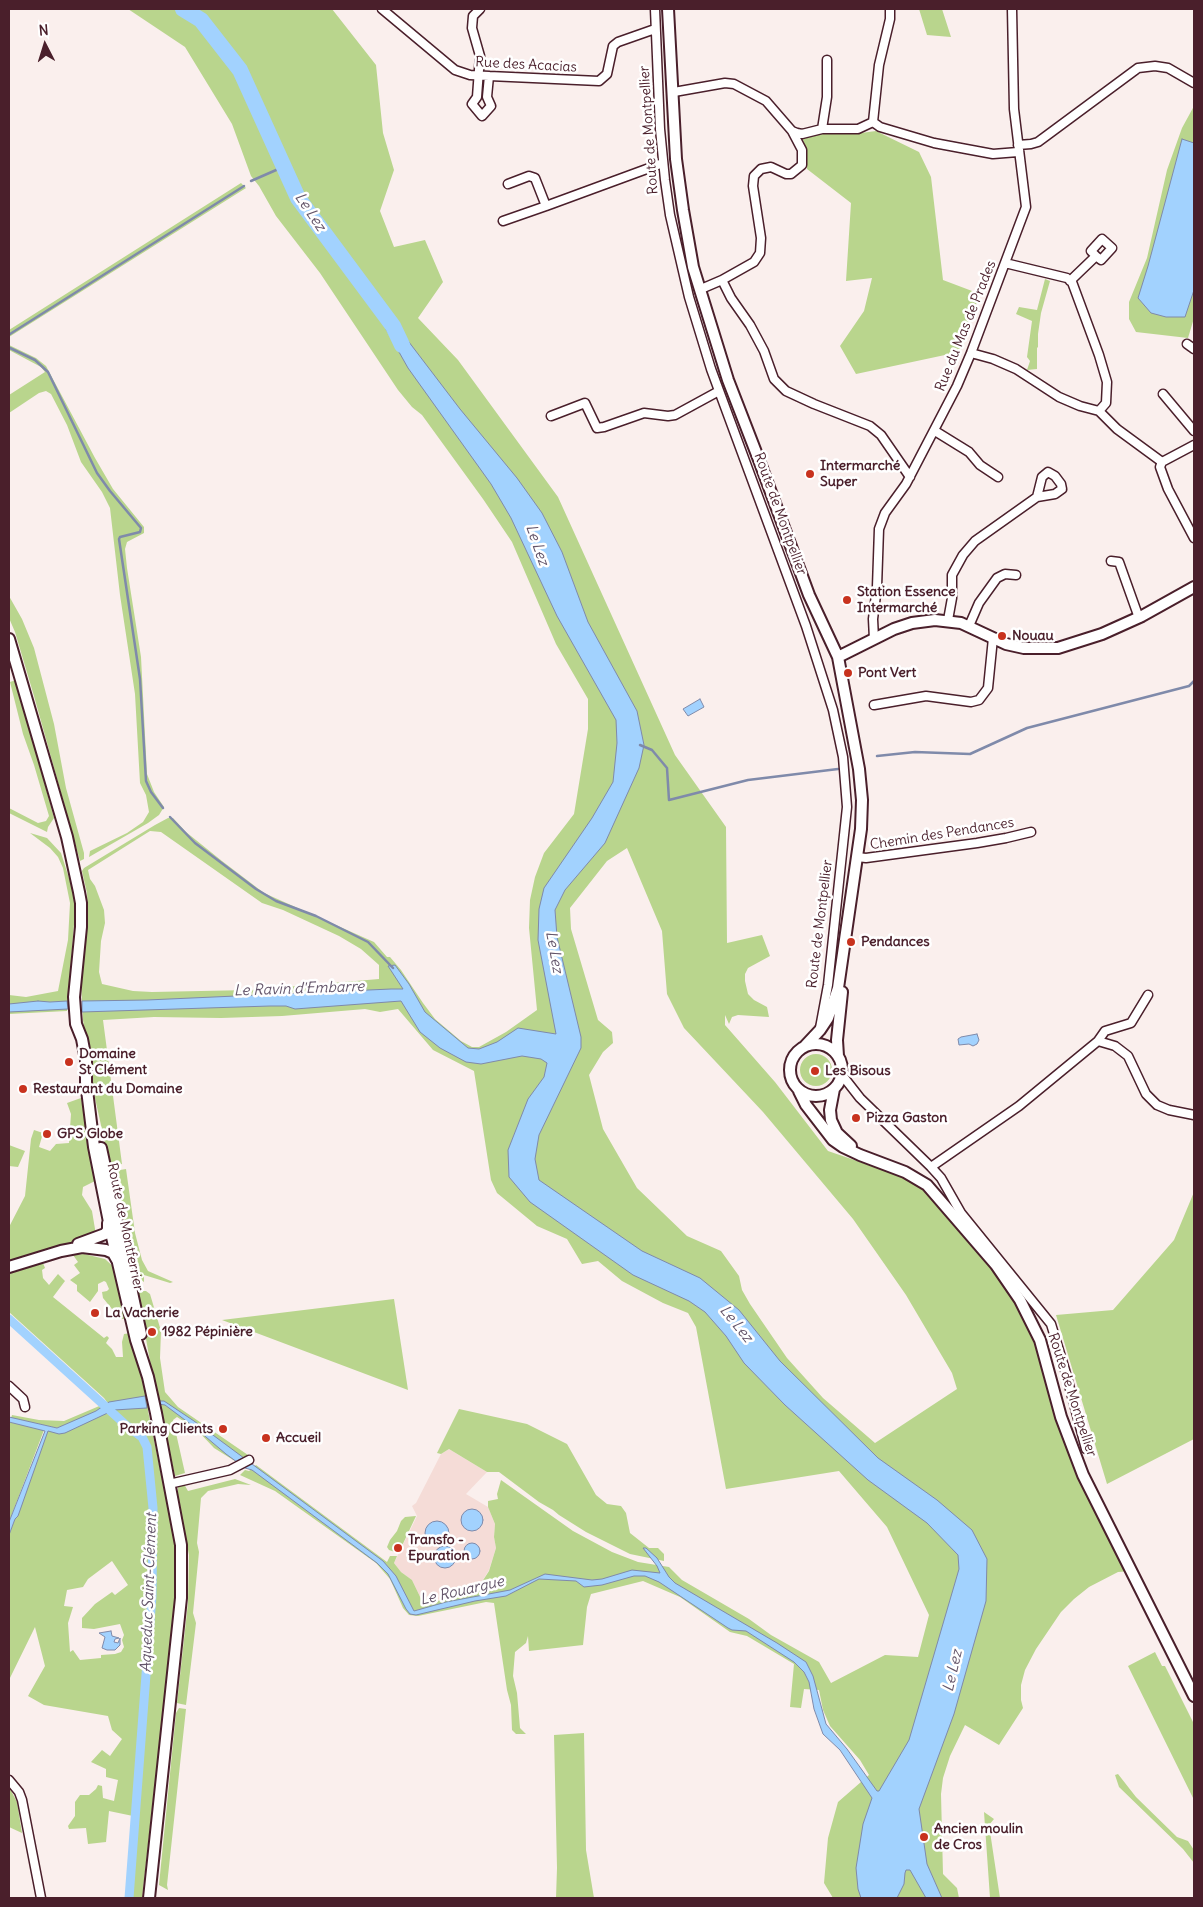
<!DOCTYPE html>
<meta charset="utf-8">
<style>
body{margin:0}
#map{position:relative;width:1203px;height:1907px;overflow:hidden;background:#faefed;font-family:Delius,sans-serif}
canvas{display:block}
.frame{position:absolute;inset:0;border:10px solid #4a1f2b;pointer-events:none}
.north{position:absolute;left:20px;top:20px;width:50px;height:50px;-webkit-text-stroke:4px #fff;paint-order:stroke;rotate:355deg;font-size:14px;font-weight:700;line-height:20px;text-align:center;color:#4a1f2b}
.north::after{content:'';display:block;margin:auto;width:18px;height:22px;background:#4a1f2b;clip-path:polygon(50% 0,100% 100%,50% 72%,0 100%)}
</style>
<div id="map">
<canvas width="1203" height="1907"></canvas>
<div class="frame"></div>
<div class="north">N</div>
</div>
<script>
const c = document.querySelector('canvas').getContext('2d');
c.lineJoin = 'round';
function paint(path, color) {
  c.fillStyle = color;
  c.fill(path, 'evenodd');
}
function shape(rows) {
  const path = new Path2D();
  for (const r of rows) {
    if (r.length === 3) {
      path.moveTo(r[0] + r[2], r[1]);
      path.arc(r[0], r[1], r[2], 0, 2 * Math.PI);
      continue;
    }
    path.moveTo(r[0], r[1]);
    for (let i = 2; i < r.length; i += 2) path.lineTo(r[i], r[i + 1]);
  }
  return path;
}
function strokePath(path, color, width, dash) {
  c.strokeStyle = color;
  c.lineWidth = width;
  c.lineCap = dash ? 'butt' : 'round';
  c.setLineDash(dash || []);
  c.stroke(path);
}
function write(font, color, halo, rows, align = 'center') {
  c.font = font + ' Delius,sans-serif';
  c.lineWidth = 5;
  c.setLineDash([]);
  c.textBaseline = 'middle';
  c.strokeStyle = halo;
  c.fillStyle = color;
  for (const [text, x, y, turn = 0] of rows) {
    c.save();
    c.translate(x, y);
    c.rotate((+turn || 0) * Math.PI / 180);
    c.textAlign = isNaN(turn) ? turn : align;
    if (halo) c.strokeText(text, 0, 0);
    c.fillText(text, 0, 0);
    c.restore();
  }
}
paint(shape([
 [449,1449,487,1472,466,1494,488,1507,495,1524,494,1537,496,1548,489,1570,478,1588,424,1605,412,1580,401,1572,394,1563,417,1516,412,1506,416,1503,441,1454]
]), '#f5dcd7');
paint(shape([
 [128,9,332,9,376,65,383,133,394,170,380,211,394,247,425,240,443,282,418,318,458,360,558,497,675,755,726,827,727,943,762,935,770,956,748,968,745,974,745,981,748,994,754,1000,767,1007,769,1017,738,1015,732,1017,729,1024,725,1015,725,1025,775,1082,828,1151,927,1185,996,1265,1037,1330,1061,1417,1131,1571,1118,1572,1089,1587,1074,1599,1061,1612,1036,1649,1025,1670,1021,1685,1021,1700,1023,1708,999,1745,965,1725,950,1756,943,1778,941,1794,943,1874,957,1888,959,1898,833,1898,824,1883,828,1838,838,1802,869,1775,860,1760,830,1726,823,1710,819,1690,804,1689,801,1708,790,1707,794,1664,784,1658,747,1636,730,1632,680,1597,643,1581,591,1594,587,1607,583,1645,529,1651,528,1636,526,1643,515,1652,513,1676,517,1693,520,1728,526,1734,516,1734,512,1730,511,1705,507,1690,494,1603,486,1602,418,1616,409,1615,403,1608,390,1579,376,1563,275,1491,240,1475,245,1470,249,1471,256,1465,387,1562,390,1556,397,1556,394,1563,401,1572,412,1580,424,1605,478,1588,489,1571,496,1548,494,1537,495,1524,488,1507,488,1501,498,1499,497,1494,501,1480,573,1531,612,1552,638,1562,669,1567,682,1580,749,1619,771,1635,819,1662,831,1683,885,1655,918,1657,929,1615,887,1527,839,1471,726,1489,696,1327,688,1313,663,1303,622,1281,598,1261,582,1264,567,1239,537,1226,497,1193,491,1180,474,1071,433,1050,398,1009,380,1012,365,1009,282,1016,221,1018,154,1017,103,1020,122,1164,110,1166,95,1098,83,1020,81,983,88,917,87,893,82,871,84,868,155,825,168,818,173,818,186,832,222,861,264,893,374,942,387,957,390,957,401,970,423,1003,435,1019,461,1041,472,1047,479,1047,506,1032,537,1010,529,928,530,900,535,877,544,853,574,814,588,729,588,699,556,644,512,542,483,499,422,415,412,407,398,390,320,273,276,216,259,186,251,176,232,124,185,47],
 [150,831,161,832,262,903,283,910,339,936,361,949,379,965,379,979,250,990,152,992,133,991,102,984,99,972,101,941,105,923,104,910,95,886,90,879,88,870],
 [627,848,662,931,667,994,680,1020,707,1014,680,1020,684,1028,763,1112,853,1219,906,1295,952,1373,957,1389,875,1443,823,1398,787,1358,750,1304,742,1290,739,1276,721,1251,687,1236,637,1188,603,1129,589,1075,603,1052,613,1043,612,1032,598,1020,571,929,570,908,607,861],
 [919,9,942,9,951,37,927,35],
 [1194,106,1194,318,1188,338,1136,332,1129,319,1129,302,1147,258,1167,170,1182,128],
 [876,131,919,152,931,177,943,280,980,294,959,352,856,374,840,346,864,311,872,278,846,281,851,203,807,169,803,139,825,133,861,133],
 [241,183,246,188,9,337,9,330],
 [1045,279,1050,281,1041,313,1038,334,1038,347,1037,348,1037,369,1027,370,1030,361,1027,357,1032,321,1016,314,1019,307,1037,310],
 [9,345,36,358,46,366,95,458,113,489,144,527,144,533,127,542,125,549,127,568,141,657,147,774,154,792,164,807,159,815,148,823,89,857,90,851,127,833,143,822,149,812,146,795,140,783,135,694,120,595,110,508,102,492,81,462,67,425,51,394,46,391,39,393,9,413,9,395,45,372,41,367,9,350],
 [9,596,22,619,34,648,54,724,66,788,84,853,84,859,80,861,34,696,15,632,9,618],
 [16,680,54,818,48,827,47,832,9,813,9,808,38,823,46,821,49,816,34,765,23,734,10,682],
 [30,833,47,838,61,853,73,891,75,912,67,1011,9,1014,9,995,26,997,58,991,68,940,70,903,63,868,58,857,50,848],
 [816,1070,16],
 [81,1098,95,1181,83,1187,82,1195,92,1211,96,1235,9,1261,9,1227,25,1196,31,1139,34,1130,43,1133,39,1147,50,1151,56,1144,69,1143,71,1114,67,1103],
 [9,1145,25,1151,18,1167,9,1166],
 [126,1169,135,1233,142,1260,148,1271,173,1282,170,1283,144,1275,144,1282,135,1276,112,1175,114,1171],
 [1194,1192,1194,1439,1107,1484,1056,1315,1113,1310,1174,1240],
 [84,1254,105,1259,117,1270,128,1318,122,1319,114,1317,112,1309,103,1298,102,1292,107,1291,109,1289,106,1282,104,1281,98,1284,98,1291,90,1302,77,1291,77,1285,70,1280,80,1273,74,1265,78,1262,73,1255],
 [43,1263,45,1268,42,1270,43,1278,49,1285,58,1274,65,1281,53,1297,104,1338,107,1336,109,1338,106,1343,112,1349,116,1357,123,1357,122,1342,124,1334,131,1333,141,1373,148,1393,148,1411,176,1547,177,1577,175,1603,142,1898,128,1898,134,1839,133,1816,109,1811,106,1842,88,1844,86,1828,69,1829,68,1826,75,1816,75,1802,80,1795,89,1795,96,1789,98,1785,102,1786,103,1798,114,1801,118,1780,106,1777,106,1769,91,1762,102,1750,110,1756,122,1739,112,1730,108,1716,44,1705,28,1696,45,1666,35,1627,9,1680,9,1535,47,1430,63,1433,112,1409,104,1398,9,1312,9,1274],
 [112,1561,128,1585,115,1595,112,1592,95,1604,82,1618,82,1628,94,1629,120,1624,124,1635,122,1640,124,1647,121,1652,115,1654,101,1655,101,1658,80,1660,73,1650,70,1652,68,1623,73,1607,64,1606,67,1590,83,1587,88,1579],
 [140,1291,146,1291,150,1294,161,1331,160,1358,165,1392,178,1407,248,1455,238,1463,214,1448,197,1430,177,1417,173,1420,185,1473,175,1476,150,1361,138,1295],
 [394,1299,408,1390,222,1320],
 [9,1316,104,1402,100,1405,9,1323],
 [104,1404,105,1404,98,1410,90,1415,57,1428,11,1418,12,1415,39,1420,64,1421],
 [459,1409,527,1424,567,1444,596,1495,607,1504,621,1506,626,1513,630,1533,649,1548,658,1548,664,1554,664,1561,630,1554,586,1532,559,1515,553,1510,539,1502,499,1472,487,1472,449,1449,441,1454,437,1453],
 [9,1422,44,1430,9,1522],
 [235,1479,251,1485,238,1484,208,1491,201,1498,197,1543,199,1552,193,1613,196,1623,186,1705,181,1704,177,1703,188,1603,189,1555,178,1495,178,1486,184,1484,188,1491],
 [416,1516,401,1548,398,1546,395,1552,389,1550,387,1547,390,1540,397,1531,401,1521,405,1517],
 [1155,1652,1162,1666,1165,1666,1194,1724,1194,1800,1128,1666],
 [179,1708,186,1709,167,1885,168,1890,159,1885,176,1713],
 [584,1733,586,1850,594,1898,556,1898,557,1868,554,1735],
 [1118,1774,1136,1797,1177,1837,1188,1841,1194,1850,1194,1863,1183,1849,1119,1787,1115,1775],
 [9,1787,17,1802,22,1833,9,1827],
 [984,1812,994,1819,989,1825,1000,1898,990,1898]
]), '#b9d58d');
const water = shape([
 [1182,139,1194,143,1194,290,1185,317,1166,317,1151,313,1138,298,1148,266,1182,139],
 [396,325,460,409,517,478,542,513,562,552,588,622,637,711,644,745,639,768,605,843,565,890,555,910,557,937,581,1037,581,1048,539,1135,535,1159,539,1180,642,1251,700,1278,739,1310,780,1361,878,1458,937,1500,972,1530,987,1559,986,1601,954,1714,919,1809,927,1864,942,1898,926,1898,910,1870,906,1870,905,1873,904,1884,897,1898,861,1898,858,1889,856,1868,863,1824,872,1798,840,1750,823,1734,814,1709,809,1682,804,1672,794,1662,746,1631,732,1630,728,1628,659,1582,645,1576,634,1576,602,1585,584,1587,576,1581,539,1579,506,1596,475,1601,416,1615,410,1614,406,1609,388,1574,377,1563,252,1470,245,1468,226,1454,193,1426,165,1405,158,1404,157,1401,164,1401,194,1421,383,1561,396,1576,414,1611,446,1602,510,1590,545,1574,592,1580,602,1579,632,1570,660,1573,657,1566,643,1548,646,1548,657,1558,669,1577,675,1583,777,1643,806,1662,813,1676,826,1724,847,1749,877,1791,879,1791,909,1740,959,1569,958,1555,927,1523,868,1480,785,1405,744,1363,726,1336,705,1312,689,1301,633,1275,530,1202,509,1177,508,1150,528,1099,544,1077,547,1063,541,1059,522,1056,481,1064,466,1062,440,1048,420,1032,401,1001,295,1009,286,1006,270,1006,82,1012,82,1001,147,1000,391,989,403,989,388,966,395,965,409,984,425,1012,468,1048,479,1049,497,1042,518,1028,556,1034,538,940,539,909,544,888,592,818,613,782,617,743,616,720,557,616,511,518,491,484,408,368,386,329,396,325],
 [700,699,704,707,688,716,683,709,700,699],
 [38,1001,50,1002,67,1001,68,1009,9,1012,9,1004,38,1001],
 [977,1034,979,1040,977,1044,973,1046,969,1044,959,1045,958,1039,961,1037,977,1034],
 [145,1396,147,1408,114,1410,65,1433,59,1434,48,1431,18,1516,15,1519,9,1535,9,1522,45,1431,9,1422,9,1417,57,1428,96,1411,109,1402,145,1396],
 [472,1520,11],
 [437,1533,12],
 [472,1551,8],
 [445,1557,11],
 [111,1631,112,1636,119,1638,115,1639,114,1642,118,1643,120,1638,120,1645,115,1650,107,1650,102,1648,105,1637,99,1633,111,1631]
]);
paint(water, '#a2d2fe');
strokePath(water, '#7f8aaa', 1);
strokePath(shape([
 [251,181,283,167],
 [10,334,244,186],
 [10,348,35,360,48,372,97,473,110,491,141,528,140,532,120,537,119,539,140,679,146,781,151,792,163,808],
 [640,745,652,750,667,768,669,800,748,780,838,769],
 [877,756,915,752,970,754,1027,728,1189,686,1194,681],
 [170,817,195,843,256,889,276,901,316,916,368,942,393,968]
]), '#7f8aaa', 2.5);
strokePath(shape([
 [9,1319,127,1426,142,1437,147,1447,153,1508,152,1596,129,1898]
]), '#a2d2fe', 9);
strokePath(shape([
 [183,9,201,20,240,70,298,198,393,326,402,345]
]), '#a2d2fe', 16);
const street = shape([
 [382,9,455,70,470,75,489,76,599,81,607,74,613,46,618,42,655,29],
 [480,9,473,16,472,28,480,56,477,97,472,104,482,116,491,106,487,97,489,76],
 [655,9,660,129,665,180,670,215,689,297,711,369,806,626,833,710,843,757,847,807,828,985,820,1028],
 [674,92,725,83,734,84,766,101,792,131,797,133,802,134,822,129,858,129,873,122],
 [873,122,880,127,934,143,993,154,1018,152],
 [873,122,879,65,890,19,890,9],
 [822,129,827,97,827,60],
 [1018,145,1031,144,1038,142,1138,68,1155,66,1168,68,1194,83],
 [508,184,529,176,535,178,546,206,663,163],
 [503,221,546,206],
 [1005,263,1067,278,1072,282,1099,355,1107,382,1106,403,1099,411],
 [722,280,754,262,760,253,761,238,753,186,754,176,761,169,771,167,786,174,791,174,802,165,802,150,792,131],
 [1070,281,1096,256,1101,260,1112,248,1102,239,1091,251,1096,256],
 [701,289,722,280,731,298,750,325,764,351,774,379,786,391,814,404,870,426,881,435,910,477],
 [1187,344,1194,349],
 [971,353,993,359,1016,369,1059,397,1080,406,1099,411,1117,429,1162,462],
 [1163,394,1194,431],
 [551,416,585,403,597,428,604,427,644,413,668,416,675,415,719,391],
 [935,431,969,452,980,465,998,477],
 [1162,462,1160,467,1168,489,1194,538],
 [1162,462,1194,445],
 [1111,561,1119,562,1139,618],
 [948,620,952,598,952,575,963,555,975,541,1037,497,1055,494,1062,489,1061,484,1055,476,1048,472,1042,477,1037,497],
 [969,626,979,603,997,578,1005,574,1016,575],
 [874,639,873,619,877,587,879,529,885,513,906,484,957,386,971,353,1026,207,1014,109,1012,9],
 [874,705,926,696,971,702,979,700,988,688,993,638],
 [857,857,866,858,977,843,1006,838,1031,832],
 [1098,1041,1105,1031,1131,1023,1148,995],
 [842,1075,860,1098,931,1167,941,1178,961,1213,1051,1324,1065,1370,1086,1449],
 [931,1167,1019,1106,1098,1041,1115,1046,1128,1056,1146,1094,1157,1105,1169,1110,1194,1115],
 [9,1386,23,1399,25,1407],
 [169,1484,230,1470,249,1460],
 [9,1780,19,1792,22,1800,41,1898]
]);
const secondary = shape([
 [668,9,676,159,683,210,693,267,728,380,759,460,809,595,838,657,859,769,862,800,861,829,838,988,828,1018,820,1030,805,1046],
 [9,639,67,837,79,892,81,903,81,927,74,997,76,1024,82,1039,86,1060,86,1082,94,1147,112,1237,136,1340,148,1377,156,1413,181,1545,181,1598,149,1898],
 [838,657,894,629,912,623,935,620,961,623,1006,644,1024,648,1058,648,1102,634,1142,616,1194,587],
 [816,1070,26],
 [838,1056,837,1040,842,992],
 [834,1089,830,1110,831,1120,837,1133,851,1146],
 [799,1091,806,1105,833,1140,843,1147,860,1155,905,1172,927,1185,996,1265,1020,1300,1040,1340,1061,1417,1083,1475,1194,1696],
 [101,1148,141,1334],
 [78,1244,105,1234,108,1230,108,1223],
 [9,1267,61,1251,82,1247,106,1250,113,1253,117,1260]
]);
strokePath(street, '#4a1f2b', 11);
strokePath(secondary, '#4a1f2b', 14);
strokePath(street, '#fff', 8);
strokePath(secondary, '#fff', 10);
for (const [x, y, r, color] of [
 [810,474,5,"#c8321e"],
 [847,600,5,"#c8321e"],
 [1002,636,5,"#c8321e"],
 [848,673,5,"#c8321e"],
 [851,942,5,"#c8321e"],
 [69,1062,5,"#c8321e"],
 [815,1071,5,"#c8321e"],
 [23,1089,5,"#c8321e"],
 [856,1118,5,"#c8321e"],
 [47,1134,5,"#c8321e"],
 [95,1313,5,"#c8321e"],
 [152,1332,5,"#c8321e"],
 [223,1429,5,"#c8321e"],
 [266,1438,5,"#c8321e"],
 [398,1548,5,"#c8321e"],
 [924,1837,5,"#c8321e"]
]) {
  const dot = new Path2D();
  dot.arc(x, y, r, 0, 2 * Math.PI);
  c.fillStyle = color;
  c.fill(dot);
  strokePath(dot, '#fff', 2);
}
write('14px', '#4a1f2b', '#fff', [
 ["Rue des Acacias",526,65,3],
 ["Route de Montpellier",649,130,-94],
 ["Rue du Mas de Prades",966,326,-68],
 ["Route de Montpellier",780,514,70],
 ["Chemin des Pendances",942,834,-9],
 ["Route de Montpellier",820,924,-83],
 ["Route de Montferrier",125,1227,78],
 ["Route de Montpellier",1072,1395,72]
]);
write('bold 14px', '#4a1f2b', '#fff', [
 ["Intermarché",820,466],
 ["Super",820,482],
 ["Station Essence",857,592],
 ["Intermarché",857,608],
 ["Nouau",1012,636],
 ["Pont Vert",858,673],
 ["Pendances",861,942],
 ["Domaine",79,1054],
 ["St Clément",79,1070],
 ["Les Bisous",825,1071],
 ["Restaurant du Domaine",33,1089],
 ["Pizza Gaston",866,1118],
 ["GPS Globe",57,1134],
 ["La Vacherie",105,1313],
 ["1982 Pépinière",162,1332],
 ["Parking Clients",213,1429,"right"],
 ["Accueil",276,1438],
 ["Transfo -",408,1540],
 ["Epuration",408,1556],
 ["Ancien moulin",934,1829],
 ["de Cros",934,1845]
], 'left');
write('italic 15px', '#64556a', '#fff', [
 ["Le Lez",310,212,56],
 ["Le Lez",537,545,71],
 ["Le Lez",554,952,80],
 ["Le Ravin d'Embarre",299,989,-2],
 ["Le Lez",736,1324,51],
 ["Le Rouargue",462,1591,-13],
 ["Aqueduc Saint-Clément",149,1593,-88],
 ["Le Lez",953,1671,-77]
]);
</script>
